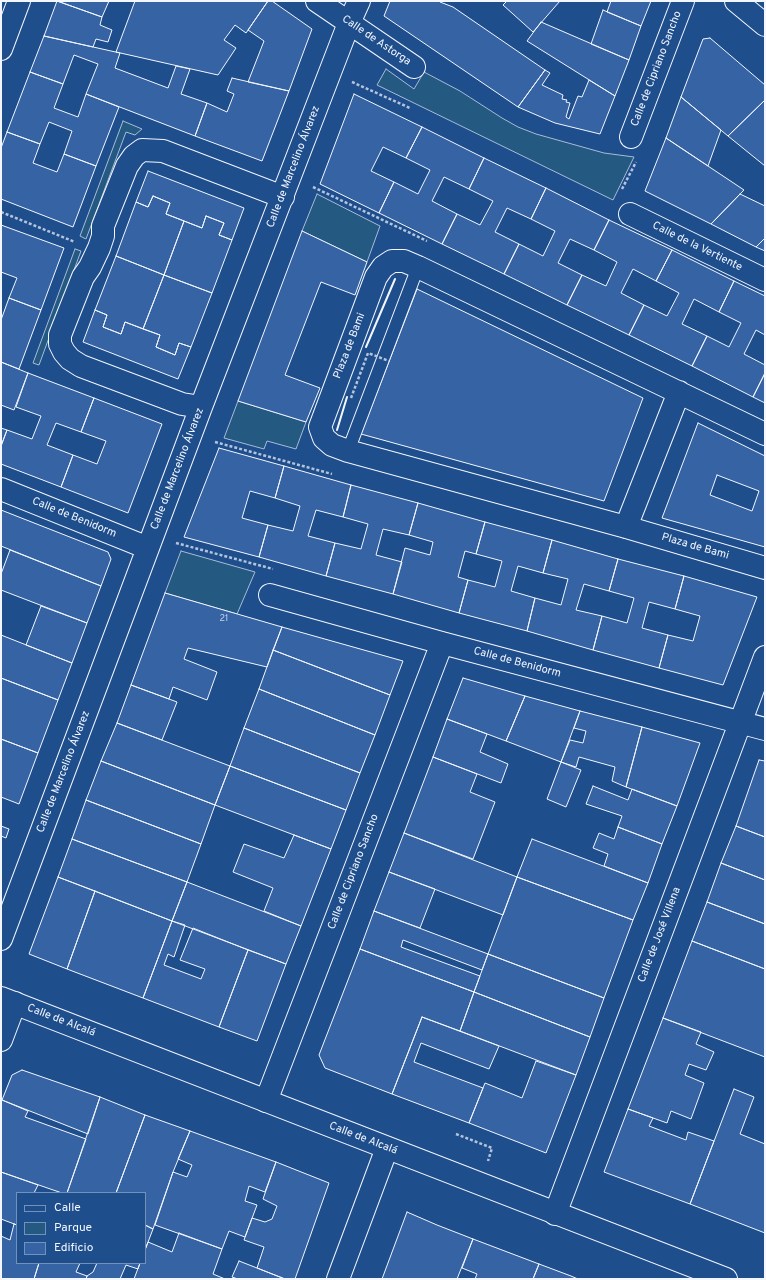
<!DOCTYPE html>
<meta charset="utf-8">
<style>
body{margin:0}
#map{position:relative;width:766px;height:1280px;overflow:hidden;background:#1f4e8c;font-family:Overpass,sans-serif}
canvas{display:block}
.frame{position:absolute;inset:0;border:2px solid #f2f6ff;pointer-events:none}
.legend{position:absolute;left:16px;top:1192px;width:130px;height:72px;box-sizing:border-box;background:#1f4e8c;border:1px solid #7391ba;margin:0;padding:5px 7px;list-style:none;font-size:12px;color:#f2f6ff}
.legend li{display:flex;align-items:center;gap:8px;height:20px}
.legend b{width:20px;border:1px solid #7391ba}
</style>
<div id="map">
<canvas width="766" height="1280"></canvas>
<div class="frame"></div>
<ul class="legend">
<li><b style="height:5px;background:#1f4e8c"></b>Calle</li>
<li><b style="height:11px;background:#245a82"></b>Parque</li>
<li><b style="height:11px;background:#3563a3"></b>Edificio</li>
</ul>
</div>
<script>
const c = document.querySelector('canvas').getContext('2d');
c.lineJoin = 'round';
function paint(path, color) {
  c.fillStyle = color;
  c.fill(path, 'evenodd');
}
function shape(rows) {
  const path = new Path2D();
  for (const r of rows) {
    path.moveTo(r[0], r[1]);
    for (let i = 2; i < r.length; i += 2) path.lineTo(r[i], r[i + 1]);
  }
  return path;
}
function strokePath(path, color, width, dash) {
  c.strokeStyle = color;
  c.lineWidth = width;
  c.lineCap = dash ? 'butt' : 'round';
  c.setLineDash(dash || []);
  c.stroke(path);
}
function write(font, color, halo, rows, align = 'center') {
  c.font = font + ' Overpass,sans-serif';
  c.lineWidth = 3;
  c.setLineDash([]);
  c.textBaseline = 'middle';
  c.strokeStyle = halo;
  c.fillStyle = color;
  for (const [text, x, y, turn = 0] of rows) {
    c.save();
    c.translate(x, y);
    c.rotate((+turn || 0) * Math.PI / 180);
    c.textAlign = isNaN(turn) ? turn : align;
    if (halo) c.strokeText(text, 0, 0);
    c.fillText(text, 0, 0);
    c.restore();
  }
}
const green = shape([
 [386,69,414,89,424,72,460,91,502,118,518,127,536,134,604,153,634,157,613,200,377,85,386,69],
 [123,121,142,129,135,135,126,132,86,239,80,236,123,121],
 [317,194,380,226,367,262,302,231,317,194],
 [75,249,81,251,39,365,33,363,75,249],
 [238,401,306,422,296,449,267,441,264,449,224,438,238,401],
 [181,551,255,572,237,614,165,593,181,551]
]);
paint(green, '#245a82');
strokePath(green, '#a8bbd7', 1);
const building = shape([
 [57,1,109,1,102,17,57,1],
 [57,1,102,17,100,25,112,30,108,42,96,39,93,47,44,36,57,1],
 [135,1,268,1,246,33,235,25,224,40,236,48,218,75,116,52,135,1],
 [268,1,272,1,312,29,289,91,248,82,264,41,248,30,268,1],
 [390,1,440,1,440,2,453,7,545,70,518,107,384,16,390,1],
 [507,1,560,1,533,32,503,5,507,1],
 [611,1,651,1,641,26,607,12,611,1],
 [603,10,641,26,629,60,591,44,603,10],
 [541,22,629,60,615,96,527,41,541,22],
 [44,36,120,53,115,68,168,88,176,66,190,69,181,94,207,103,195,136,86,94,98,64,74,55,63,84,30,72,44,36],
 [710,38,765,85,765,100,728,136,681,97,703,39,710,38],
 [545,70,550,73,542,85,563,95,562,99,567,100,566,102,570,103,566,117,569,119,578,96,582,97,589,80,615,96,600,134,555,123,518,107,545,70],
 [30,72,63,84,54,108,78,117,86,94,119,107,96,166,64,154,72,131,49,122,40,144,7,132,30,72],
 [232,78,289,91,262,161,195,136,207,103,227,112,234,94,227,91,232,78],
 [354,94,422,127,406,158,383,147,371,171,394,182,379,213,320,184,354,94],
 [681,97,721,130,708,166,666,138,681,97],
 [765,100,765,166,728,136,765,100],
 [422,127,484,158,469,189,444,177,432,201,457,214,442,244,379,213,394,182,418,194,430,170,406,158,422,127],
 [7,132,40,144,33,163,57,172,64,154,96,166,73,227,1,199,1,148,7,132],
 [666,138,744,190,711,224,645,191,666,138],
 [484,158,546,188,531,219,507,208,495,232,519,244,504,274,442,244,457,214,480,225,493,201,469,189,484,158],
 [148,171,244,208,232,240,219,235,224,223,206,216,202,228,166,214,170,203,153,196,148,207,136,202,148,171],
 [546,188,609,220,594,250,570,239,558,263,582,275,567,305,504,274,519,244,543,256,555,231,531,219,546,188],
 [740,194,765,206,765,238,756,247,711,224,740,194],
 [153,196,170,203,166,214,184,221,164,275,116,256,136,202,148,207,153,196],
 [206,216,224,223,219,235,232,240,212,293,164,275,184,221,202,228,206,216],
 [609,220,672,250,656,281,633,269,621,293,644,305,629,335,567,305,582,275,606,286,617,262,594,250,609,220],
 [1,225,64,248,41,310,9,298,17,278,1,272,1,225],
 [302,231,367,262,355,295,321,282,285,375,320,388,306,422,238,401,302,231],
 [765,238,765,251,756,247,765,238],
 [672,250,734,281,719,312,694,299,682,324,707,336,692,366,629,335,644,305,667,316,679,293,656,281,672,250],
 [116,256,164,275,143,329,125,322,121,334,103,327,107,315,95,310,116,256],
 [164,275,212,293,191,347,179,343,175,355,156,347,160,335,143,329,164,275],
 [734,281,765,296,765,335,756,330,744,354,765,365,765,373,753,397,692,366,707,336,729,347,741,323,719,312,734,281],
 [417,289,643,398,604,501,361,434,417,289],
 [9,298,41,310,19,369,1,362,1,320,9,298],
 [95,310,107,315,103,327,121,334,125,322,160,335,156,347,175,355,179,343,191,347,178,379,83,342,95,310],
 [1,362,28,373,14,410,1,405,1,362],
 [28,373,94,398,81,432,56,423,47,445,73,455,61,487,1,464,1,446,7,430,32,439,41,416,16,407,28,373],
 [765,373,765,403,753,397,765,373],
 [94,398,162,424,128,513,61,487,73,455,97,464,106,441,81,432,94,398],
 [698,423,765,456,765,547,662,518,698,423],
 [717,475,759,491,752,511,710,495,717,475],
 [1,428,7,430,1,446,1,428],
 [219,448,284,466,275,498,250,491,242,518,268,525,259,557,184,537,219,448],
 [284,466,351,485,343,517,316,510,308,536,335,543,326,576,259,557,268,525,293,531,300,506,275,498,284,466],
 [351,485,418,503,409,535,383,529,376,555,402,562,393,594,326,576,335,543,361,549,368,524,343,517,351,485],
 [418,503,485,522,476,554,465,551,458,577,468,580,459,613,393,594,405,548,430,555,433,542,409,535,418,503],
 [1,510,108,552,111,559,101,586,1,546,1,510],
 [485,522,552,540,543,573,518,566,511,591,535,598,527,631,459,613,468,580,495,587,502,561,476,554,485,522],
 [552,540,618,559,609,591,584,584,576,610,602,616,593,650,527,631,535,598,561,605,568,579,543,573,552,540],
 [10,550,101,586,87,623,1,590,1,574,10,550],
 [618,559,684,576,675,609,649,602,642,628,668,635,659,668,593,650,602,616,627,623,634,598,609,591,618,559],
 [684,576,757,597,723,685,659,668,668,635,693,641,700,616,675,609,684,576],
 [165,593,282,627,267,667,188,648,184,659,217,672,207,700,173,687,169,699,131,685,165,593],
 [41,606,87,623,72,663,26,645,41,606],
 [282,627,403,661,390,695,273,650,282,627],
 [1,635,72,663,58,700,1,678,1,635],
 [273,650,390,695,375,735,259,689,273,650],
 [1,678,58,700,38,753,1,739,1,678],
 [463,678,525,696,506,741,447,719,463,678],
 [131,685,177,702,162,740,117,723,131,685],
 [259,689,375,735,360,773,244,728,259,689],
 [525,696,580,711,561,762,506,741,525,696],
 [580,711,642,727,626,787,612,781,615,767,579,757,576,767,561,762,570,740,583,743,586,731,574,728,580,711],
 [447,719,487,734,480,752,508,764,501,783,433,757,447,719],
 [117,723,230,766,215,805,101,761,117,723],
 [642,727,700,743,677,806,626,787,642,727],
 [244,728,360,773,346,810,230,766,244,728],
 [1,739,38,753,19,804,1,797,1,739],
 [433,757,477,774,470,792,495,802,473,859,404,833,433,757],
 [759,760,765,761,765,837,736,826,759,760],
 [101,761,215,805,201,844,86,800,101,761],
 [561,762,581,770,566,807,547,799,561,762],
 [230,766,346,810,331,849,215,805,230,766],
 [593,786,628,800,632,789,677,806,662,844,618,827,622,816,586,804,593,786],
 [86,800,201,844,187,882,72,839,86,800],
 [1,826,9,829,6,838,1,836,1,826],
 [736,826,765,837,765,880,721,863,736,826],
 [618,827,662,844,648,883,604,866,608,854,593,848,599,833,614,839,618,827],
 [404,833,517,877,503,915,389,872,404,833],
 [294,835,331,849,301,926,264,911,273,888,233,872,244,844,284,858,294,835],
 [72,839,187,882,172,921,58,877,72,839],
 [532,839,648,883,633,920,517,877,532,839],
 [721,863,765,880,765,924,707,902,721,863],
 [389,872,435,889,420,928,374,911,389,872],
 [58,877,95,891,67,969,29,954,58,877],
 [517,877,633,920,604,998,488,954,517,877],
 [187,882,301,926,286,964,172,921,187,882],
 [95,891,172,921,143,998,67,969,95,891],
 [707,902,765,924,765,969,692,941,707,902],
 [374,911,488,954,482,970,403,940,401,947,480,976,474,992,360,949,374,911],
 [172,921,185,925,174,957,168,954,164,965,201,979,205,969,180,960,193,928,248,950,219,1027,143,998,172,921],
 [692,941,765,969,765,1057,663,1018,692,941],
 [360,949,474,992,460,1031,422,1017,392,1094,325,1068,319,1055,360,949],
 [248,950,286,964,257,1041,219,1027,248,950],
 [488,954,604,998,590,1037,474,992,488,954],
 [474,992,590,1037,576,1075,460,1031,474,992],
 [422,1017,499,1046,489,1069,421,1043,414,1062,483,1088,469,1123,392,1094,422,1017],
 [663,1018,701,1032,696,1044,714,1052,706,1070,689,1064,685,1075,704,1083,691,1119,671,1111,667,1123,628,1109,663,1018],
 [536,1061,576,1075,546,1153,469,1123,485,1083,522,1098,536,1061],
 [22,1070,100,1097,88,1134,2,1100,12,1075,22,1070],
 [734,1089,754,1097,740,1134,765,1144,765,1233,690,1204,734,1089],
 [100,1097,145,1115,116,1193,67,1193,100,1097],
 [2,1100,28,1111,25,1117,86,1139,67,1193,62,1193,1,1172,1,1103,2,1100],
 [628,1109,653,1118,649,1126,686,1140,688,1132,714,1141,690,1204,604,1172,628,1109],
 [145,1115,190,1131,173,1172,153,1229,145,1225,145,1193,116,1193,145,1115],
 [190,1131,276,1162,265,1192,249,1186,245,1201,257,1205,245,1237,229,1231,222,1249,155,1225,173,1172,187,1177,192,1165,178,1159,190,1131],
 [276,1162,329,1183,295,1279,285,1279,257,1268,264,1247,244,1240,252,1218,265,1222,272,1219,277,1206,263,1199,276,1162],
 [1,1172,38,1185,34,1193,17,1193,17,1225,1,1219,1,1172],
 [407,1212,437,1225,473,1239,457,1279,382,1279,407,1212],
 [14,1224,17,1225,17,1263,39,1263,34,1279,1,1279,1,1236,10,1240,14,1224],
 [145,1225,153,1229,145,1250,145,1225],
 [179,1233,222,1249,213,1274,225,1279,134,1279,140,1263,145,1263,145,1250,148,1242,172,1252,179,1233],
 [473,1239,539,1264,533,1279,475,1279,477,1274,462,1268,473,1239],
 [239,1261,257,1268,285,1279,238,1279,232,1277,239,1261],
 [39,1263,80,1263,76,1272,87,1276,86,1279,34,1279,39,1263],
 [97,1263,140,1263,138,1269,126,1265,120,1279,86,1279,87,1276,93,1272,97,1263],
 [539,1264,571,1276,578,1279,533,1279,539,1264]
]);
paint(building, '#3563a3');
strokePath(building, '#f2f6ff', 1);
const lane = shape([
 [348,451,418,267]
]);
const street = shape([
 [317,1,414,67],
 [631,137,683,1],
 [630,214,765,280],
 [201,407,182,404,81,366,70,359,64,352,60,344,60,335,83,277,90,267,99,248,103,236,103,226,127,166,134,156,142,150,163,151,283,197],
 [765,434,418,267,404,261,392,261,383,267,376,277,320,427,324,438,332,445,348,451,626,527,765,568],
 [1,489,148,548],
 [626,527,679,392],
 [270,595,442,643,765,729],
 [1,939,201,407,349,23,359,1],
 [1,1040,15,1003],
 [266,1101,442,643],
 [555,1214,765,657]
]);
const secondary = shape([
 [736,1,765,25],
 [1,49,19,1],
 [338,1279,387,1148]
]);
const primary = shape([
 [1,998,726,1279]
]);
strokePath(lane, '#f2f6ff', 14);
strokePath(street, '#f2f6ff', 24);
strokePath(secondary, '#f2f6ff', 24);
strokePath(primary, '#f2f6ff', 24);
strokePath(shape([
 [352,82,410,108],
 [313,187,427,241],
 [622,189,636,162],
 [1,212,75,242],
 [215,442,332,474],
 [176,543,273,569],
 [456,1134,492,1148,488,1161]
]), '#b3c4dc', 2.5, [3, 2]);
strokePath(lane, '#1f4e8c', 12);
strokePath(street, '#1f4e8c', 22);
strokePath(secondary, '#1f4e8c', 22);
strokePath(primary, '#1f4e8c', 22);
strokePath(shape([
 [351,398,368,353,389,361]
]), '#b3c4dc', 2.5, [3, 2]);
strokePath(shape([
 [366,347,395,279],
 [337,430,347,397]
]), '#f2f6ff', 2);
write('9px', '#c3d1e8', null, [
 ["21",224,619]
]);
write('11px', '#f2f6ff', '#1f4e8c', [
 ["Calle de Astorga",376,41,34],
 ["Calle de Cipriano Sancho",657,69,-69],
 ["Calle de Marcelino Álvarez",294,167,-69],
 ["Calle de la Vertiente",697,247,26],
 ["Plaza de Bami",350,346,-69],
 ["Calle de Marcelino Álvarez",178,469,-69],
 ["Calle de Benidorm",74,518,22],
 ["Plaza de Bami",695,547,16],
 ["Calle de Benidorm",517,663,15],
 ["Calle de Marcelino Álvarez",64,772,-69],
 ["Calle de Cipriano Sancho",354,872,-69],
 ["Calle de José Villena",660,935,-69],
 ["Calle de Alcalá",61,1021,21],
 ["Calle de Alcalá",363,1139,21]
]);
</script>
